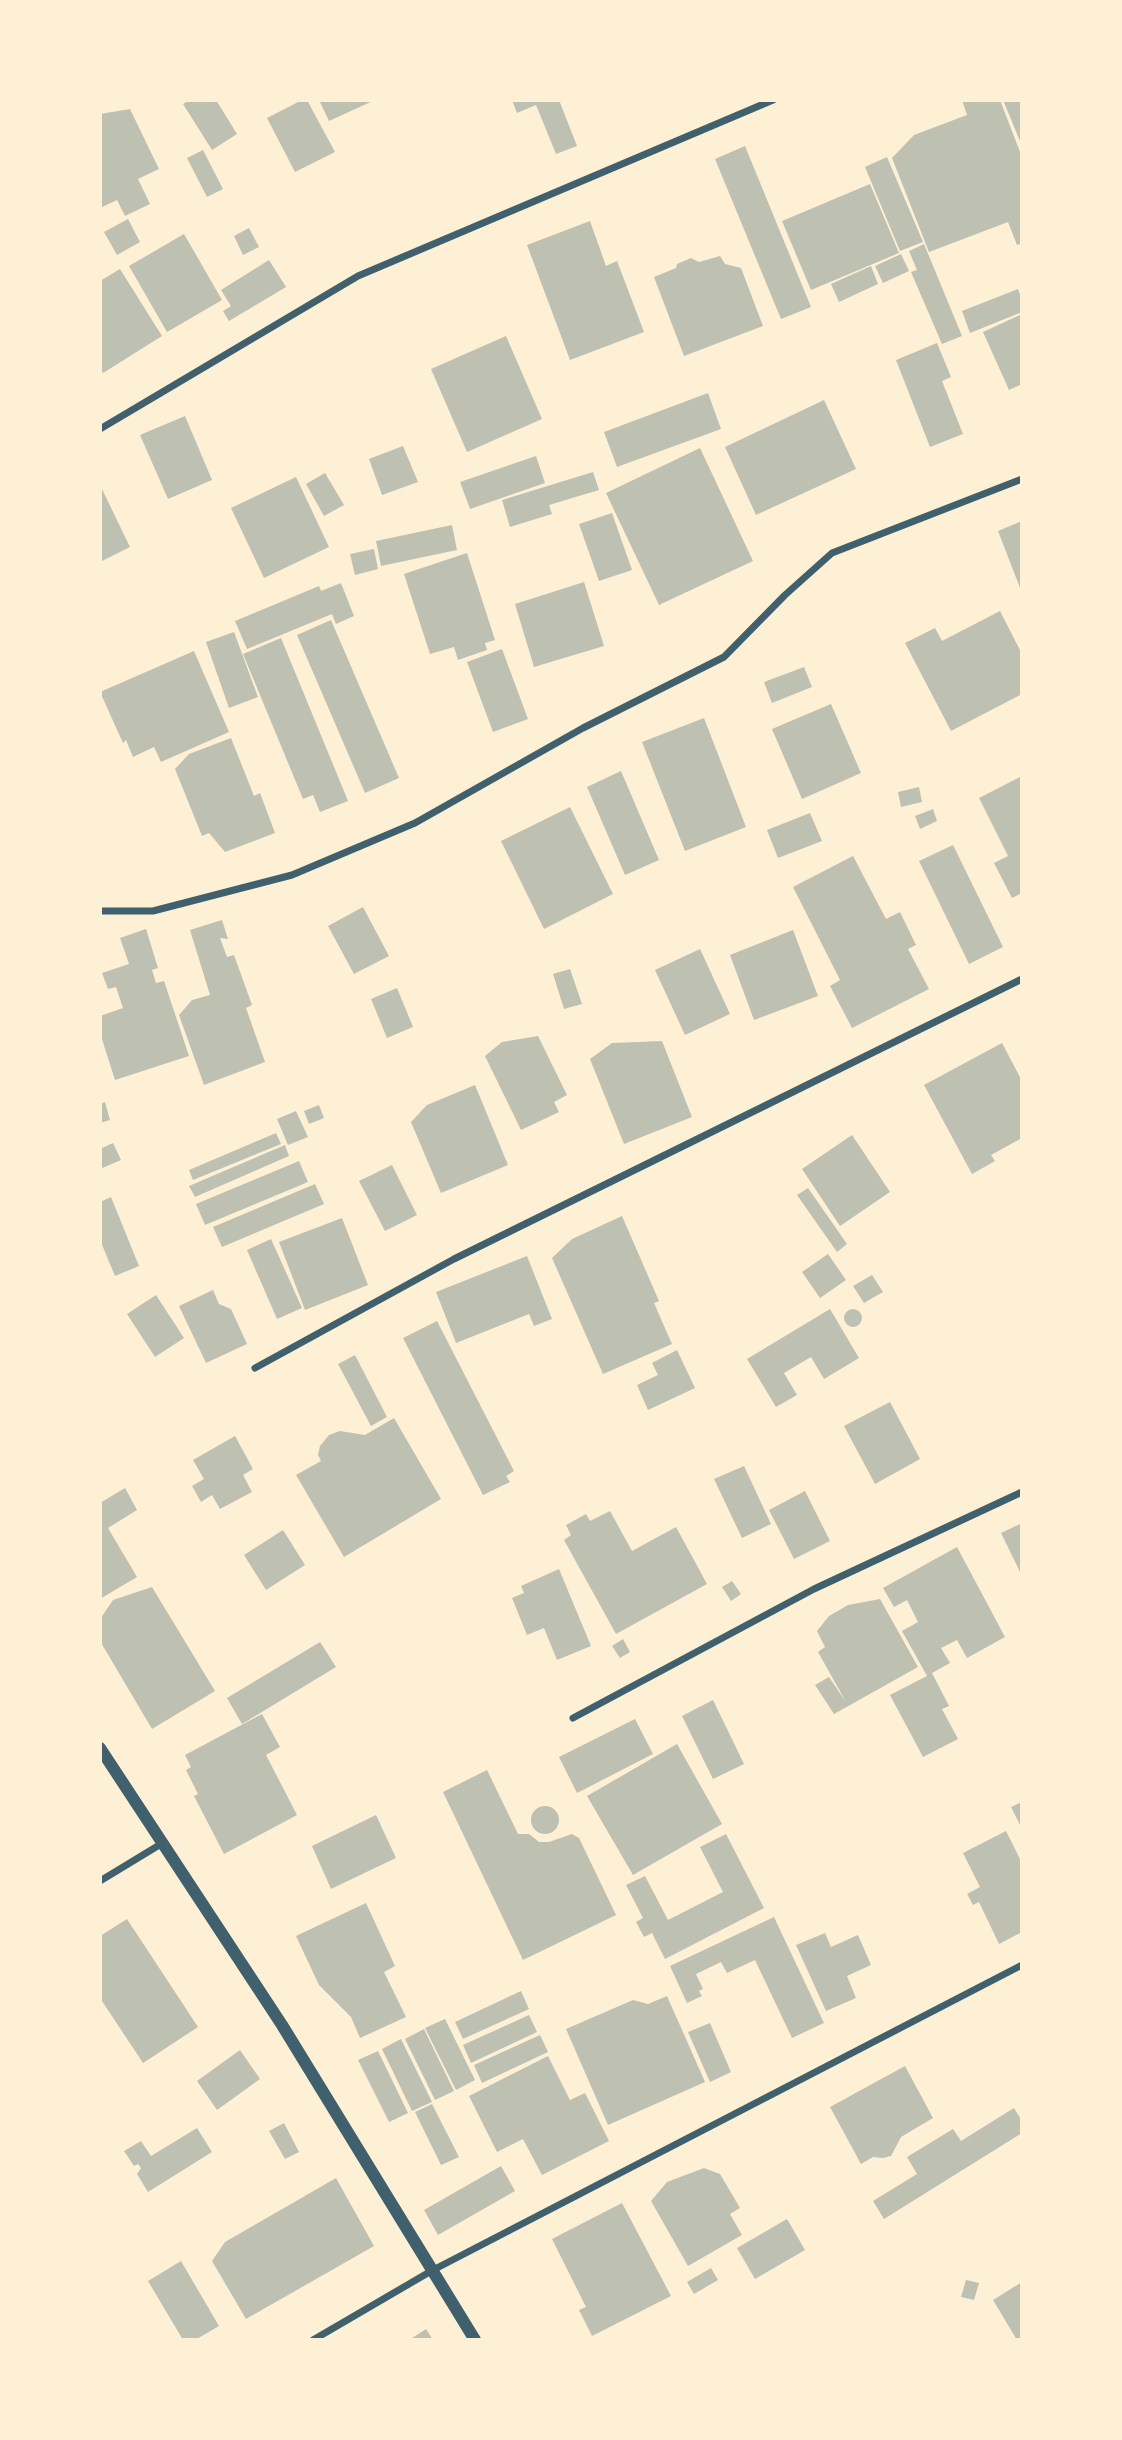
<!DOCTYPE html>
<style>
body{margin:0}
#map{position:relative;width:1122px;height:2440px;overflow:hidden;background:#fdf0d5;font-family:"Exo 2",sans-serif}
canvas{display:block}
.frame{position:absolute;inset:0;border:102px solid #fdf0d5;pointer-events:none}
</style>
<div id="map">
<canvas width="1122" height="2440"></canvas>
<div class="frame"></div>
</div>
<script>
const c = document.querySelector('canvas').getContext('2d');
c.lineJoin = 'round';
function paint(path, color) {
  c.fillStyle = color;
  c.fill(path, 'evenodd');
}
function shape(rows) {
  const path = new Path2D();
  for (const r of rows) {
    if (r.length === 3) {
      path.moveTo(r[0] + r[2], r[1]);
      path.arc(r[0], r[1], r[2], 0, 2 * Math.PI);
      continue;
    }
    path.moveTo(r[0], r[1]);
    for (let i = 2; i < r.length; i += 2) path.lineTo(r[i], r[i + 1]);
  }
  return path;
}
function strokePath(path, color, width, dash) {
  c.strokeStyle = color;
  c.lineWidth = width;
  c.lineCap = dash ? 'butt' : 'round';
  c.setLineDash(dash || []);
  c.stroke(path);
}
paint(shape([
 [189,100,216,100,237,134,212,150,183,104],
 [302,100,307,100,335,152,295,172,267,118],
 [319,100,375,100,329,121],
 [512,100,559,100,577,146,556,154,536,105,517,113],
 [962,100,1000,100,1022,157,1022,243,1017,245,1008,222,929,252,892,158,914,135,967,115],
 [1003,100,1022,100,1022,140,1020,141],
 [130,109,159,169,138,179,150,204,125,216,117,200,100,208,100,114],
 [745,146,811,307,781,319,715,159],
 [203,150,223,189,207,197,187,158],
 [887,157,923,242,900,251,865,167],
 [870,184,899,253,811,290,782,221],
 [128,219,140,242,117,255,104,232],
 [590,221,606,266,617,261,644,332,570,360,527,245],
 [249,228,259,247,243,255,234,236],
 [184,234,222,300,167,332,129,266],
 [924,244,962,336,942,344,911,272,917,270,909,251],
 [901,254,909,271,883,283,875,266],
 [720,256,725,264,741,268,763,326,684,356,654,277,676,268,677,264,691,258,699,262],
 [269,260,286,287,229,321,223,311,231,306,221,290],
 [871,266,878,284,839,302,831,284],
 [120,269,162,336,103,373,100,367,100,281],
 [1018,289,1022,300,1022,312,970,333,962,311],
 [1022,314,1022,384,1009,390,983,332],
 [506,336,542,419,467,452,431,369],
 [937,343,951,377,942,381,963,434,930,447,896,360],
 [708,393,721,429,617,467,604,432],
 [824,400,856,469,756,515,725,447],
 [185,416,212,480,168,499,140,435],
 [403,446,418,482,382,495,369,459],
 [700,448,753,561,659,605,606,493],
 [536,456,545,483,470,509,460,482],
 [593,472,599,490,549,505,552,514,510,527,502,500],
 [325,473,344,505,324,516,306,484],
 [296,477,329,547,264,578,231,508],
 [100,485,130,547,100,562],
 [612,513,632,570,599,581,579,524],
 [1022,521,1022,593,998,531],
 [452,525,457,550,381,566,376,541],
 [374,549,378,569,355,575,350,554],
 [467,553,495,640,485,643,487,650,458,660,454,647,430,654,404,574],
 [584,582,604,646,534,667,515,604],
 [341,583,354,616,336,624,332,614,247,649,235,621,319,586,321,591],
 [1000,611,1022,654,1022,694,951,731,905,643,935,628,942,641],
 [331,620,399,778,365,793,297,635],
 [234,632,258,697,229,708,206,642],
 [281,638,348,801,320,812,313,795,303,799,243,654],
 [502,649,528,719,493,732,467,662],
 [194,651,229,732,161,762,154,747,133,757,126,740,123,743,100,692],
 [804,667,812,687,772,703,764,682],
 [831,704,861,773,802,799,772,729],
 [704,718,746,827,685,851,642,742],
 [231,738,254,796,260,793,275,833,225,852,209,833,202,836,175,769,189,754],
 [621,771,659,860,625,875,587,787],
 [1020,777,1022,778,1022,893,1012,898,994,863,1008,856,979,798],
 [919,787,922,802,901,807,898,792],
 [570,807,613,894,544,929,501,841],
 [933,809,937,821,920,829,915,816],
 [810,813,822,841,778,858,767,830],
 [953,845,1003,947,969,964,919,861],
 [853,856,886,919,900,912,916,945,908,949,929,989,852,1028,830,986,840,980,793,887],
 [363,907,389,956,354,974,328,926],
 [222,920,228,939,220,938,227,957,234,955,252,1005,246,1008,265,1062,204,1085,179,1015,192,1000,210,995,190,930],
 [146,929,158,968,152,970,156,983,164,981,189,1056,115,1080,100,1033,100,1016,123,1008,116,987,108,989,102,973,129,964,120,938],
 [793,930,818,996,754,1020,730,955],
 [700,949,730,1014,685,1035,655,970],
 [570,969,582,1004,564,1009,553,974],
 [397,988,413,1027,387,1038,371,999],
 [538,1036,567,1095,554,1102,559,1112,521,1130,485,1056,502,1042],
 [662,1041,692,1117,624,1144,590,1059,612,1043],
 [1002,1043,1022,1081,1022,1138,991,1155,995,1161,972,1174,924,1085],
 [475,1085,508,1165,441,1193,411,1122,427,1105],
 [105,1102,110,1120,100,1123,100,1104],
 [319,1105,324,1118,309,1124,304,1111],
 [296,1111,308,1137,288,1145,277,1119],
 [276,1133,281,1144,193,1180,189,1170],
 [852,1135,890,1192,840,1226,802,1169],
 [113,1143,121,1160,100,1169,100,1149],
 [285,1145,289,1156,195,1197,189,1186],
 [299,1161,308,1182,205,1225,196,1204],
 [392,1165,417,1215,385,1231,359,1181],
 [315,1184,324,1204,222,1247,213,1227],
 [808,1188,847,1244,837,1252,797,1195],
 [111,1197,139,1266,115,1276,100,1240,100,1202],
 [622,1216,659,1301,654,1303,672,1344,603,1374,552,1258,572,1239],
 [342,1218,368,1285,305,1310,279,1242],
 [271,1239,302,1308,277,1319,247,1250],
 [828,1254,846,1280,820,1298,802,1272],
 [527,1256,552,1319,534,1326,529,1314,456,1343,436,1292],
 [872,1275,883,1292,864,1303,853,1286],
 [213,1290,219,1304,231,1309,247,1344,206,1363,179,1306],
 [156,1295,184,1338,155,1357,127,1314],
 [830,1309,859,1358,824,1379,811,1357,784,1373,797,1395,776,1407,747,1359],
 [853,1318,9],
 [437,1321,514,1471,506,1476,510,1482,483,1495,403,1338],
 [677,1350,695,1388,648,1410,637,1385,658,1375,652,1363],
 [355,1355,387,1417,371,1426,338,1364],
 [890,1402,920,1459,875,1484,844,1426],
 [394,1418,441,1499,344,1557,296,1475,321,1461,318,1455,320,1446,329,1435,340,1431,365,1435],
 [235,1436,253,1469,243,1475,252,1492,220,1509,212,1495,201,1502,192,1486,204,1479,193,1460],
 [744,1466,771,1524,742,1538,714,1479],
 [125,1488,137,1510,108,1528,137,1577,100,1599,100,1503],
 [805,1491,830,1541,794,1559,769,1510],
 [610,1511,632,1551,676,1527,707,1584,616,1634,564,1540,571,1535,566,1525,586,1514,590,1521],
 [1022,1523,1022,1576,1001,1533],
 [283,1530,305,1565,266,1590,244,1555],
 [957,1547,1005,1637,967,1658,957,1640,941,1648,950,1663,932,1673,949,1706,942,1709,958,1739,923,1757,890,1695,927,1676,902,1631,918,1622,907,1600,894,1607,883,1588],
 [559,1569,591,1646,557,1660,544,1628,527,1635,512,1598,524,1593,521,1586],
 [732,1581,741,1594,731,1601,722,1587],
 [152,1587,215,1691,152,1729,100,1641,100,1619,113,1600],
 [880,1599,918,1667,834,1714,815,1685,829,1677,846,1702,818,1652,825,1647,817,1631,829,1616,848,1605],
 [623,1639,630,1652,620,1658,612,1646],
 [320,1642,336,1667,242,1724,227,1698],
 [713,1700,744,1764,713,1779,682,1716],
 [262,1714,280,1747,266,1755,297,1815,224,1854,194,1796,198,1794,186,1770,191,1767,185,1755],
 [635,1719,653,1754,577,1793,559,1757],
 [677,1744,722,1824,633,1875,587,1796],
 [487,1770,518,1834,529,1834,539,1842,549,1842,572,1834,579,1838,616,1915,523,1960,443,1792],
 [1022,1802,1022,1829,1011,1807],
 [545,1820,14],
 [376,1815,396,1858,331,1889,312,1846],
 [1006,1831,1022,1863,1022,1932,999,1944,979,1902,973,1905,967,1894,980,1887,963,1853],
 [726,1834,764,1908,665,1959,652,1933,644,1937,636,1922,643,1918,626,1885,645,1876,668,1920,723,1892,700,1847],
 [366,1903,395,1966,384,1972,406,2017,360,2038,351,2017,319,1985,296,1936],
 [774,1917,824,2023,792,2038,755,1960,727,1973,721,1962,696,1974,703,1989,699,1991,702,1996,687,2003,670,1966],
 [127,1919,198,2027,143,2063,100,1998,100,1936],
 [825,1933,831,1947,858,1935,871,1965,847,1976,856,1998,826,2011,796,1945],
 [521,1991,529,2009,463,2039,455,2022],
 [667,1996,705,2082,608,2125,566,2029,633,2000,648,2004],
 [529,2015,537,2032,471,2063,463,2045],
 [445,2019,475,2080,456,2090,425,2028],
 [710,2023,731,2072,710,2082,688,2032],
 [424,2029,454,2091,435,2100,405,2039],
 [540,2035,548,2052,482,2083,474,2065],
 [401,2039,432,2102,412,2111,382,2049],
 [240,2050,260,2079,217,2110,197,2081],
 [378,2051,408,2113,389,2122,358,2060],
 [548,2056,570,2100,585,2093,609,2141,542,2175,523,2139,497,2152,469,2096],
 [905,2066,933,2118,901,2137,891,2156,883,2158,873,2157,861,2164,830,2107],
 [432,2104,459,2157,441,2165,415,2112],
 [1014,2108,1022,2121,1022,2133,884,2219,873,2201,917,2174,907,2157,953,2129,961,2141],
 [284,2123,299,2152,285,2159,269,2131],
 [197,2128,212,2152,148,2192,137,2174,141,2168,138,2164,134,2166,124,2151,141,2141,151,2156],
 [501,2166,515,2191,438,2235,424,2210],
 [704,2168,720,2174,740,2208,730,2214,742,2235,688,2266,651,2201,667,2182],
 [336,2178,374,2246,246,2319,212,2261,225,2242],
 [622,2203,671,2296,592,2336,579,2310,586,2307,552,2239],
 [787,2219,805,2250,755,2279,737,2248],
 [181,2261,219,2326,195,2340,183,2340,148,2281],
 [711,2268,718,2280,694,2294,687,2282],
 [966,2280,979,2283,974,2300,961,2297],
 [1022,2282,1022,2340,1017,2340,993,2300],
 [426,2329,433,2340,409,2340]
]), '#bec0b2');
strokePath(shape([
 [100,429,358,276,773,100],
 [100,911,153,911,292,875,415,823,583,728,724,657,785,595,832,553,1022,479],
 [255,1368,454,1259,1022,979],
 [573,1718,814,1589,1022,1492],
 [100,1881,161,1844],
 [313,2340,433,2270,1022,1965]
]), '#3f606c', 7);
strokePath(shape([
 [100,1748,282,2025,475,2340]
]), '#3f606c', 12);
</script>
